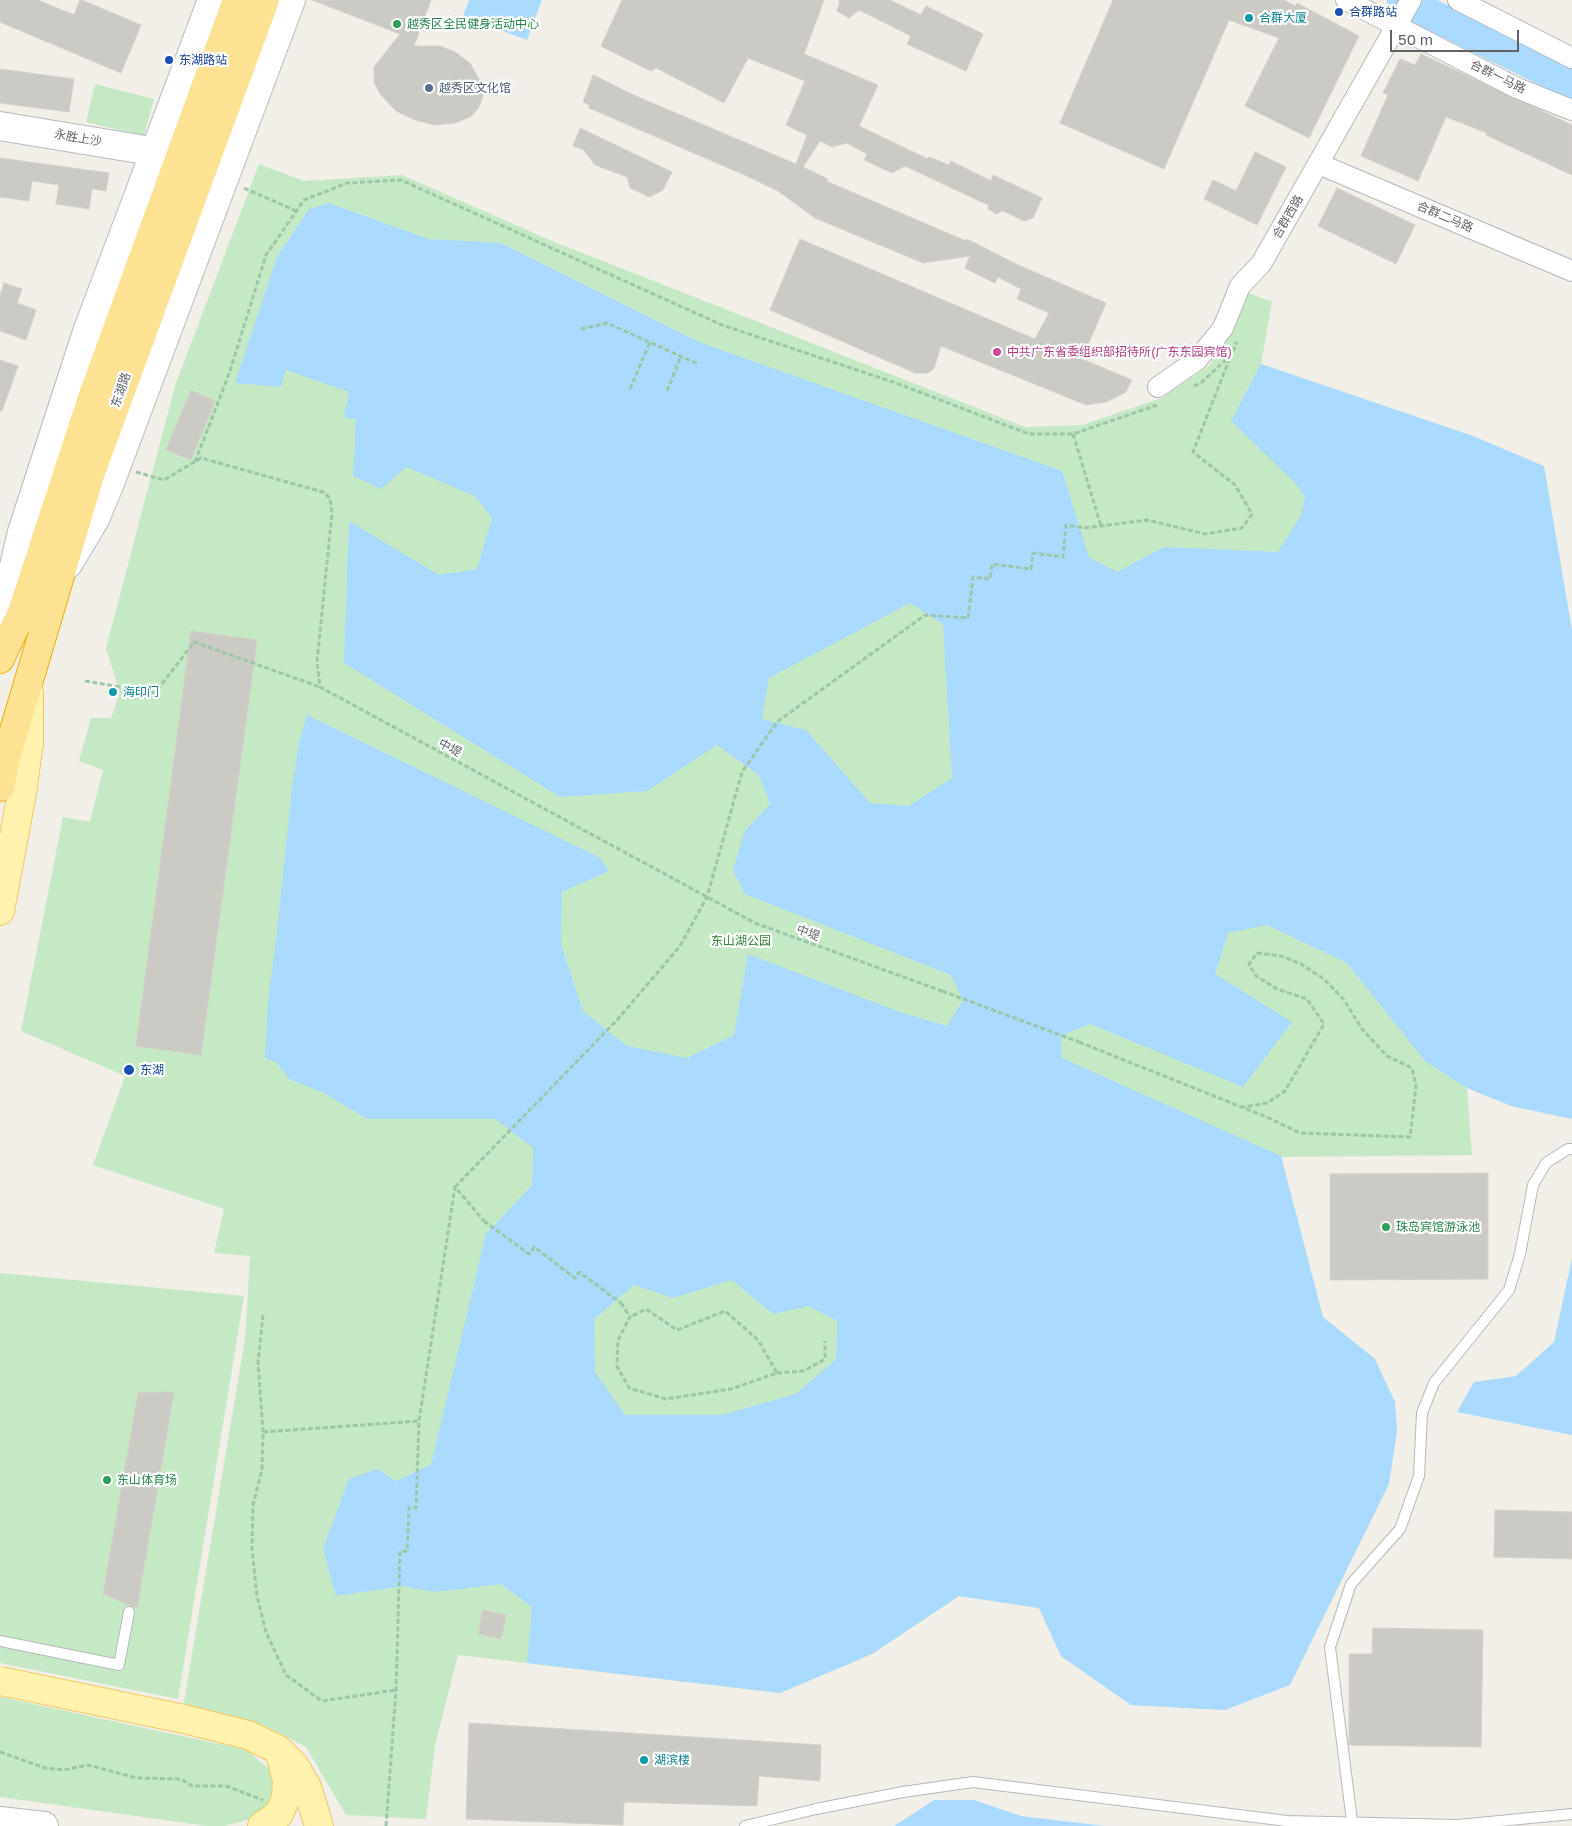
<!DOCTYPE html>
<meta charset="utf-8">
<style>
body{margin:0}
#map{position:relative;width:1572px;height:1826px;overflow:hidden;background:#f1efe8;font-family:"Golos Text",sans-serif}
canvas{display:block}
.scale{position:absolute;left:1390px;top:30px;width:129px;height:22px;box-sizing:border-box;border:2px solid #5f6368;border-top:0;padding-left:6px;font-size:15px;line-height:18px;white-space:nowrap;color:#5f6368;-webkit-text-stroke:4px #fff;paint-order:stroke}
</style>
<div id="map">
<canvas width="1572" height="1826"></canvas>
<div class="scale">50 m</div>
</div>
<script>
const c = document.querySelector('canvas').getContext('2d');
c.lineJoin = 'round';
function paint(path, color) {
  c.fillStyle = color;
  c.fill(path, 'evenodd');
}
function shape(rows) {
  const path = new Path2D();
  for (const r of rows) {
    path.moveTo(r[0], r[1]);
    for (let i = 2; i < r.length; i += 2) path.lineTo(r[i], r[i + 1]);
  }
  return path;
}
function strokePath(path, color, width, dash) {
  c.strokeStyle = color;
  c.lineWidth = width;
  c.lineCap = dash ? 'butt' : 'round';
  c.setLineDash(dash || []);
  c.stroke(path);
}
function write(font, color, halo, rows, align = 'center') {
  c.font = font + ' "Golos Text","Noto Sans SC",sans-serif';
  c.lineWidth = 4.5;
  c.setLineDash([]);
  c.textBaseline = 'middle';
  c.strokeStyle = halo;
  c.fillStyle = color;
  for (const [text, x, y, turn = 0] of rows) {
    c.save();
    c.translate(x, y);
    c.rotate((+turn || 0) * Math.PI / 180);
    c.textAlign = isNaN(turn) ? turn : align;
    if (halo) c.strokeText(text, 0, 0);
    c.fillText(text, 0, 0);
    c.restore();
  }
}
paint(shape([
 [95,84,154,99,144,136,86,122],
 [259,164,304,181,402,175,552,241,1025,427,1082,425,1162,398,1210,365,1246,292,1272,302,1261,364,1473,436,1467,1088,1472,1155,1281,1157,1323,1317,1375,1359,1225,1710,1131,1705,1061,1656,1039,1608,959,1596,872,1654,780,1693,458,1655,435,1746,426,1819,346,1815,306,1747,263,1725,183,1708,245,1339,250,1256,214,1253,224,1209,93,1165,125,1076,21,1031,63,817,90,822,103,770,79,761,91,718,111,718,120,693,106,648,175,386],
 [0,1273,244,1296,178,1699,0,1663],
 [0,1697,247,1750,271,1771,276,1799,251,1819,224,1826,207,1826,0,1797]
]), '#c5e8c5');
paint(shape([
 [469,0,542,0,527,40,463,16],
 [329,203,428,239,501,243,699,342,1062,471,1089,557,1117,572,1164,547,1278,552,1301,515,1305,497,1295,483,1231,421,1261,364,1473,436,1544,466,1572,630,1572,1119,1511,1106,1467,1088,1425,1061,1347,963,1267,925,1228,933,1215,974,1292,1022,1243,1087,1090,1024,1061,1036,1062,1058,1281,1156,1323,1317,1375,1359,1395,1402,1397,1431,1389,1484,1290,1685,1225,1710,1131,1705,1061,1656,1039,1608,959,1596,872,1654,780,1693,527,1663,532,1607,501,1584,435,1592,403,1586,336,1596,323,1549,349,1479,377,1469,396,1481,431,1465,486,1234,532,1185,533,1148,495,1119,367,1119,324,1093,289,1079,276,1062,265,1058,268,1001,277,932,292,787,299,743,307,715,599,857,609,871,562,892,561,945,583,1011,627,1046,687,1058,734,1035,748,954,900,1012,947,1026,963,1000,951,975,745,894,733,871,744,832,770,804,759,775,717,745,647,791,560,797,344,663,349,521,439,575,477,569,492,518,475,496,406,467,381,489,353,476,356,419,344,417,349,392,286,370,281,387,235,383,277,257,309,209],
 [910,603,943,624,952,778,909,806,870,803,806,730,762,719,769,678],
 [732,1280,773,1314,809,1306,837,1321,836,1359,796,1394,722,1415,625,1415,595,1372,594,1319,634,1285,673,1298],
 [1572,1258,1572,1435,1457,1412,1474,1382,1516,1376,1554,1342],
 [934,1800,974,1800,1021,1816,1105,1826,894,1826]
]), '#aadaff');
strokePath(shape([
 [1402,0,1572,84]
]), '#aadaff', 31);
const building = shape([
 [0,0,38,0,74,15,80,0,82,0,141,25,121,73,0,22,0,0],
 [312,0,431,0,414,46,440,46,455,52,470,63,479,79,483,96,478,109,470,117,455,123,435,125,415,120,396,111,380,94,374,82,374,67,400,34,312,0],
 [622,0,824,0,804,54,878,85,859,126,928,159,929,157,949,165,951,161,991,181,993,175,1042,198,1033,218,1024,221,1003,211,996,214,988,209,988,205,905,166,892,173,864,160,867,154,847,143,832,147,820,141,803,167,828,179,826,181,966,241,967,239,1016,264,1106,303,1082,359,1132,380,1126,392,1106,402,1086,405,941,346,934,368,928,373,915,373,770,310,800,239,1035,339,1049,313,1017,299,1021,289,998,277,995,283,965,268,970,256,923,263,815,218,778,191,747,176,589,108,590,105,583,102,593,75,638,97,796,164,807,135,786,125,805,81,748,58,724,103,656,68,651,71,601,46,622,0],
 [838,0,890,0,921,15,926,6,983,34,966,71,907,44,911,36,859,10,849,18,837,11,840,1,838,0],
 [1113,0,1284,0,1296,6,1297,3,1359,36,1309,138,1245,106,1279,38,1229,20,1164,169,1060,123,1113,0],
 [1421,54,1572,125,1572,175,1486,135,1487,133,1446,117,1418,181,1361,156,1388,95,1383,93,1400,59,1415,65,1421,54],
 [0,69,74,79,69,112,0,103,0,69],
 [580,128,672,172,663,190,649,197,630,188,627,177,595,165,584,150,573,146,580,128],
 [1255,152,1286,167,1257,225,1204,199,1213,180,1236,191,1255,152],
 [0,158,109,173,106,191,92,189,89,209,56,204,59,185,32,181,29,201,0,197,0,158],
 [1337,188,1415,225,1396,264,1318,226,1337,188],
 [4,283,22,289,17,303,36,310,26,340,0,331,0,295,4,283],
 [0,360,18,366,2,411,0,411,0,360],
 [191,390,215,401,191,460,166,450,191,390],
 [191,631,257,640,201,1055,136,1046,191,631],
 [1488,1173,1488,1279,1330,1280,1330,1174,1488,1173],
 [174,1392,137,1608,103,1594,138,1393,174,1392],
 [1495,1510,1572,1512,1572,1559,1494,1557,1495,1510],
 [483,1610,506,1615,501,1639,478,1634,483,1610],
 [1373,1628,1483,1630,1481,1747,1349,1745,1349,1654,1372,1654,1373,1628],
 [469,1723,821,1745,820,1781,759,1776,757,1806,624,1802,623,1825,466,1819,469,1723]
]);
paint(building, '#cccac5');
strokePath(building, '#d6d1c6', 1);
const lane = shape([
 [0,1641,119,1665,129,1612],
 [1352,1821,1330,1647,1351,1584,1400,1529,1419,1476,1422,1413,1434,1383,1509,1290,1520,1254,1533,1185,1546,1163,1568,1149,1572,1149],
 [745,1826,816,1809,903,1792,973,1782,1287,1821,1458,1825,1572,1814]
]);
const street = shape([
 [1346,0,1517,88,1572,110],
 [1458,0,1572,58],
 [1319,164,1572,271],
 [1158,387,1197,360,1223,328,1240,286,1261,264,1411,0]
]);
const secondary = shape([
 [0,126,157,152],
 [68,564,95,519,110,483,291,0],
 [0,625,22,532,87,332,212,0],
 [0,1821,44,1826]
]);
const primary = shape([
 [0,911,22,793,29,742,29,693],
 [184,1719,248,1735,279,1750,294,1765,307,1787,319,1826],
 [262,1826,279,1814,286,1798,287,1780,280,1754]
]);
const highway = shape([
 [0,659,22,612,92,398,237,0],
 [0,787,7,754,90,475,265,0]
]);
strokePath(lane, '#b5b8bc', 12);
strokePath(street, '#b5b8bc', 22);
strokePath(secondary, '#b6babf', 30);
strokePath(primary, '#f2c960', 30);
strokePath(highway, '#f9ab00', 30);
strokePath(shape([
 [244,188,296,211],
 [581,329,607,323,698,364],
 [1194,386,1202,382,1231,355,1237,342],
 [630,389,650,342],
 [667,391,681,356],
 [1073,434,1101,526],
 [195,462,229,374,266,255,304,200,347,183,401,180,722,325,896,383,1029,434,1073,434,1157,405],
 [136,472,164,480,201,458,323,492,330,498,332,513,317,662,320,687,755,923,942,991],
 [85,681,155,693,194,642,320,687],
 [1079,1042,1269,1118,1300,1133,1410,1137,1416,1086,1412,1068,1387,1056,1362,1029,1344,1000,1324,979,1301,964,1281,956,1257,953,1249,964,1256,976,1277,989,1307,999,1324,1024,1285,1091,1267,1103,1243,1107],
 [455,1187,618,1019,680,946,707,897,742,772,777,722,925,615,968,618,973,577,990,579,992,564,1031,569,1033,553,1063,557,1066,525,1085,528,1147,520,1205,534,1242,528,1252,514,1235,485,1193,452,1231,355],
 [621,1303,630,1317,618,1340,617,1366,629,1388,666,1399,731,1389,777,1373,758,1340,725,1311,677,1330,646,1309,630,1317],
 [263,1315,258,1363,263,1432,262,1469,253,1505,252,1549,257,1596,266,1632,286,1675,322,1701,396,1690],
 [777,1373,804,1371,825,1359,825,1341],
 [263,1432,419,1421],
 [0,1752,45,1768,64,1770,88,1765,137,1778,181,1779,192,1786,226,1786,263,1800],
 [386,1826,396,1690,400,1551,407,1551,409,1508,416,1508,419,1421,455,1187,484,1221]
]), '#9cc7a9', 3, [5, 2.5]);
strokePath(lane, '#fff', 10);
strokePath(street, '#fff', 20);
strokePath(secondary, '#fff', 28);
strokePath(primary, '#fff2af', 28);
strokePath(highway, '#fde293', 28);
const primaryBridge = shape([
 [0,1681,184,1719]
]);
strokePath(primaryBridge, '#f2c960', 30, []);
strokePath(shape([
 [942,991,1079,1042],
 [484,1221,529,1254,534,1247,575,1278,579,1272,621,1303]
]), '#9cc7a9', 3, [5, 2.5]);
strokePath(primaryBridge, '#fff2af', 28);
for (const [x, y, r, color] of [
 [1339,12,5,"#1a4fb4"],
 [1249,18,5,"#0f9aa8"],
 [397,24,5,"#2e9e5b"],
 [169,60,5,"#1a4fb4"],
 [429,88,5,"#5c6f8a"],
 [997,352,5,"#d1479c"],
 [113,692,5,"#0f9aa8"],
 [129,1070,6,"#1a4fb4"],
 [1386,1227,5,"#2e9e5b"],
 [107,1480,5,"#2e9e5b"],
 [644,1760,5,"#0f9aa8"]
]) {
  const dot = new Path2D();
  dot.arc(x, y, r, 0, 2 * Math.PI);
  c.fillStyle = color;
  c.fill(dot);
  strokePath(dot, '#fff', 2);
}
write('12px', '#164399', '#fff', [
 ["合群路站",1349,12],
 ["东湖路站",179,60],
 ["东湖",140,1070]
], 'left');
write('12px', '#0d838f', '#fff', [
 ["合群大厦",1259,18],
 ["海印门",123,692],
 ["湖滨楼",654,1760]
], 'left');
write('12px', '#27864d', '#fff', [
 ["越秀区全民健身活动中心",407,24],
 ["珠岛宾馆游泳池",1396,1227],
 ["东山体育场",117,1480]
], 'left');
write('12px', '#5f6368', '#fff', [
 ["合群一马路",1498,77,26],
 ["永胜上沙",78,138,10],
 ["合群西路",1288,217,-60],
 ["合群二马路",1445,217,23],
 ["东湖路",121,390,-71],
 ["中堤",450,748,28],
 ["中堤",808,933,20]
]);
write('12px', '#4e5e75', '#fff', [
 ["越秀区文化馆",439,88]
], 'left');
write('12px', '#b23c85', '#fff', [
 ["中共广东省委组织部招待所(广东东园宾馆)",1007,352]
], 'left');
write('12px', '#348238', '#fff', [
 ["东山湖公园",741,941]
]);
</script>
